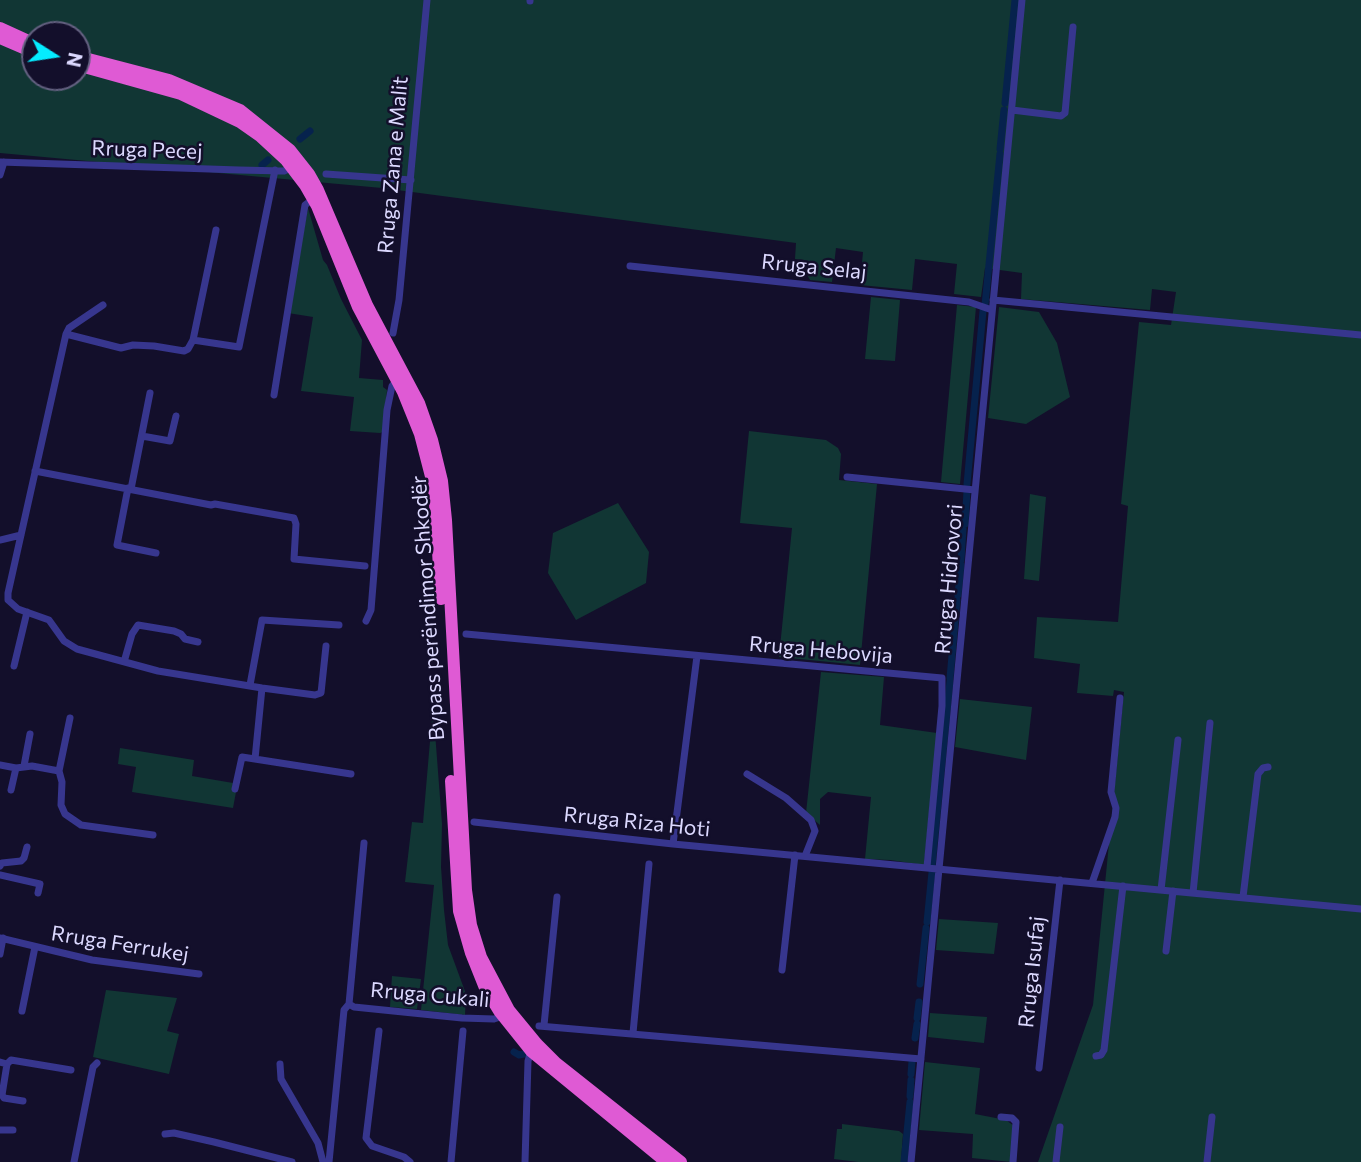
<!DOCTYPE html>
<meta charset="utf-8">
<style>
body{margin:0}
#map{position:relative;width:1361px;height:1162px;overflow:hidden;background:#130f2b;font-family:Commissioner,sans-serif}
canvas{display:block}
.north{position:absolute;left:21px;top:21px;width:70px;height:70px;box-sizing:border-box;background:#130f2b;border:2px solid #636080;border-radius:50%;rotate:102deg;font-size:19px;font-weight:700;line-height:28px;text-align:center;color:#dcd9ff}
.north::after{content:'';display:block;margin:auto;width:24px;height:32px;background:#05ecff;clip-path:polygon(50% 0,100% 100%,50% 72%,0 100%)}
</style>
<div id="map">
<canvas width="1361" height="1162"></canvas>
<div class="north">N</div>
</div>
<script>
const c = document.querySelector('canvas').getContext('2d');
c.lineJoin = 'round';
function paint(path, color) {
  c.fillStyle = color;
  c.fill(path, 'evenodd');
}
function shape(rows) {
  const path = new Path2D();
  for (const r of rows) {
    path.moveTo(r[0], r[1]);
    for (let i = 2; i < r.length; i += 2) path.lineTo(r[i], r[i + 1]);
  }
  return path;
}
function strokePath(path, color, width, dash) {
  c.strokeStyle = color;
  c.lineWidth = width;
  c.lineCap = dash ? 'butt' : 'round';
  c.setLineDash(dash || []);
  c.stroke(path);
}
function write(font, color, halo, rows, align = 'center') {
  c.font = font + ' Commissioner,sans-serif';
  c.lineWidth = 5;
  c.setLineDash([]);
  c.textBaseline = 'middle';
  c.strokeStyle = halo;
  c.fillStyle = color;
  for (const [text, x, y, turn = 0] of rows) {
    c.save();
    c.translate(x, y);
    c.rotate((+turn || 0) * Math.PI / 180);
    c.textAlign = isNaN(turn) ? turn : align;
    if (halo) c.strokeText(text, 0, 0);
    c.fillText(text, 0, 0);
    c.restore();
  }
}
paint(shape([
 [0,0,1361,0,1361,1162,1038,1162,1093,1005,1124,692,1114,690,1113,696,1077,693,1080,664,1034,658,1037,617,1118,622,1128,506,1121,504,1139,322,1171,325,1176,292,1152,289,1150,310,1021,299,1022,273,985,268,981,297,954,294,957,264,915,259,912,290,860,285,863,252,836,248,832,282,810,280,803,268,804,260,795,259,796,243,382,188,0,153],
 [35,35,77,35,77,77,35,77],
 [308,208,323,260,327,265,341,299,362,340,359,378,383,380,383,387,387,390,383,432,380,433,350,431,354,397,301,391,313,317,288,313],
 [871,297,900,300,895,361,865,359],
 [957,305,976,307,960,484,941,482],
 [999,307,1039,312,1057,343,1070,397,1026,424,988,418],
 [749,431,826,440,838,448,841,454,839,480,877,484,860,665,779,657,792,528,740,523],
 [1030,494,1046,497,1039,581,1024,579],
 [618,503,649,552,646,583,576,620,548,573,553,533],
 [821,672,884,677,880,725,937,733,924,865,890,860,865,859,871,797,828,792,820,799,820,825,806,813],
 [960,699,1032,707,1026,760,955,747],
 [433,706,442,824,441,867,444,910,448,945,466,994,465,1015,421,1010,434,885,405,882,412,822,423,823],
 [120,748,194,760,192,776,233,783,232,791,236,792,233,808,132,792,136,767,118,764],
 [939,919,998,923,994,954,936,950],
 [392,976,421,979,417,1009,390,1007],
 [106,990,177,998,167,1031,179,1034,169,1074,93,1057],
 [930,1013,987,1017,984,1043,928,1037],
 [925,1062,980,1068,975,1114,1006,1120,1014,1126,1011,1162,972,1158,973,1134,919,1130],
 [842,1124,899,1131,903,1134,901,1162,858,1162,834,1159,837,1129,842,1129]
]), '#113634');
strokePath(shape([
 [1005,103,1015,0],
 [300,139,310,131],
 [1000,149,1004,110],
 [262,165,268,160],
 [985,305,1000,154],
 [967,484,983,311],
 [965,524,967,491],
 [961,560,963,529],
 [958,595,961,565],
 [950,678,957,600],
 [932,866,950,681],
 [927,922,932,872],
 [920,984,926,928],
 [917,1018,919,1002],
 [915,1038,917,1024],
 [514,1052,519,1055,524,1054],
 [911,1074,912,1061],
 [910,1096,911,1080],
 [904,1162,910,1102]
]), '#06224d', 7);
strokePath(shape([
 [530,1,530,0],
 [1012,110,1061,116,1065,113,1073,27],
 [0,162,239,170,284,171,292,167],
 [326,174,411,180],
 [0,175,4,162],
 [630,266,969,302,992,310],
 [993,300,1361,335],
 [103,305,69,328,66,334,8,593,8,600,18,609,49,620,64,641,77,649,158,671,262,688,315,695,321,693,326,646],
 [393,333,399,300,427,0],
 [66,334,121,348,133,345,154,346,184,351,188,349,193,340,216,230],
 [193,340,239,347,275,170],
 [274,395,305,205,313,199],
 [142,436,170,441,176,416],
 [35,471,211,505,215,504,294,518,296,524,294,559,365,566],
 [847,477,975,490],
 [128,488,117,545,156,553],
 [131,489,150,393],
 [0,540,21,535],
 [366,621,371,610,387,410,392,386,397,380],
 [466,634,942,678,942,706,927,867],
 [124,662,132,634,138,625,174,631,181,634,185,639,198,642],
 [14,666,27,612],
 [250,685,262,620,339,625],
 [70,718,59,771,62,782,61,805,65,814,81,825,153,835],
 [255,759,262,688],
 [0,765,16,768,32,766,59,771],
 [24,766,30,734],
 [747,774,786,798,811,820,815,831,805,856],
 [235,789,242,757,351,774],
 [11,790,16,768],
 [474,822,673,844,1361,909],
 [364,843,349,1004,354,1007,462,1018,494,1019,503,1016],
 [673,844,697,656],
 [0,866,2,863,21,861,24,858,27,847],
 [0,875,40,884,38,893],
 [1092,883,1115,817,1116,808,1111,792,1120,698],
 [1161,890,1178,740],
 [1193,893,1210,723],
 [1243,897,1258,774,1263,768,1268,767],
 [0,938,92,960,199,974],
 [1166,951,1173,891],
 [0,954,3,938],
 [782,970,795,855],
 [22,1011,35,947],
 [544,1025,557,897],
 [539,1026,921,1059],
 [379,1031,366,1138,372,1146,404,1157,410,1162],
 [633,1033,649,864],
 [1096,1056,1101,1055,1104,1050,1123,886],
 [0,1062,7,1064,11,1060,71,1070],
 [7,1064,2,1095,4,1098,23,1101],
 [280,1064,281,1079,318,1143,323,1162],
 [1039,1068,1060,880],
 [1001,1117,1012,1118,1016,1122,1013,1162],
 [0,1130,13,1130],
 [165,1134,174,1133,214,1142,292,1162],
 [74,1162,93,1067,97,1063],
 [329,1162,344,1010,349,1004],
 [451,1162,463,1031],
 [525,1162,528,1061,531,1051],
 [911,1162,1022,0],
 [1056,1162,1060,1127],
 [1207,1162,1212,1117]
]), '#37368e', 7);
strokePath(shape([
 [0,28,35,44],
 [0,38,35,53],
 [77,56,169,80,240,110,290,150,309,174,318,190,367,305,419,403,432,440,442,481,446,520,466,890,471,925,481,957,509,1010,537,1044,556,1063,681,1162],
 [77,65,181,94,240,122,260,136,286,160,305,185,317,206,358,307,403,392,420,434,434,488,441,599],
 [451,781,459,911,471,953,485,988,499,1011,531,1051,666,1162]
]), '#df5ad4', 12);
write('21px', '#dcd9ff', '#130f2b', [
 ["Rruga Pecej",147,150,2],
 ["Rruga Zana e Malit",393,165,-85],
 ["Rruga Selaj",814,267,6],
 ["Rruga Hidrovori",949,579,-85],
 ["Bypass perëndimor Shkodër",428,608,-94],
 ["Rruga Hebovija",821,650,5],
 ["Rruga Riza Hoti",637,822,6],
 ["Rruga Ferrukej",120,944,9],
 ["Rruga Isufaj",1032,972,-84],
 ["Rruga Cukali",430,995,5]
]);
</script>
